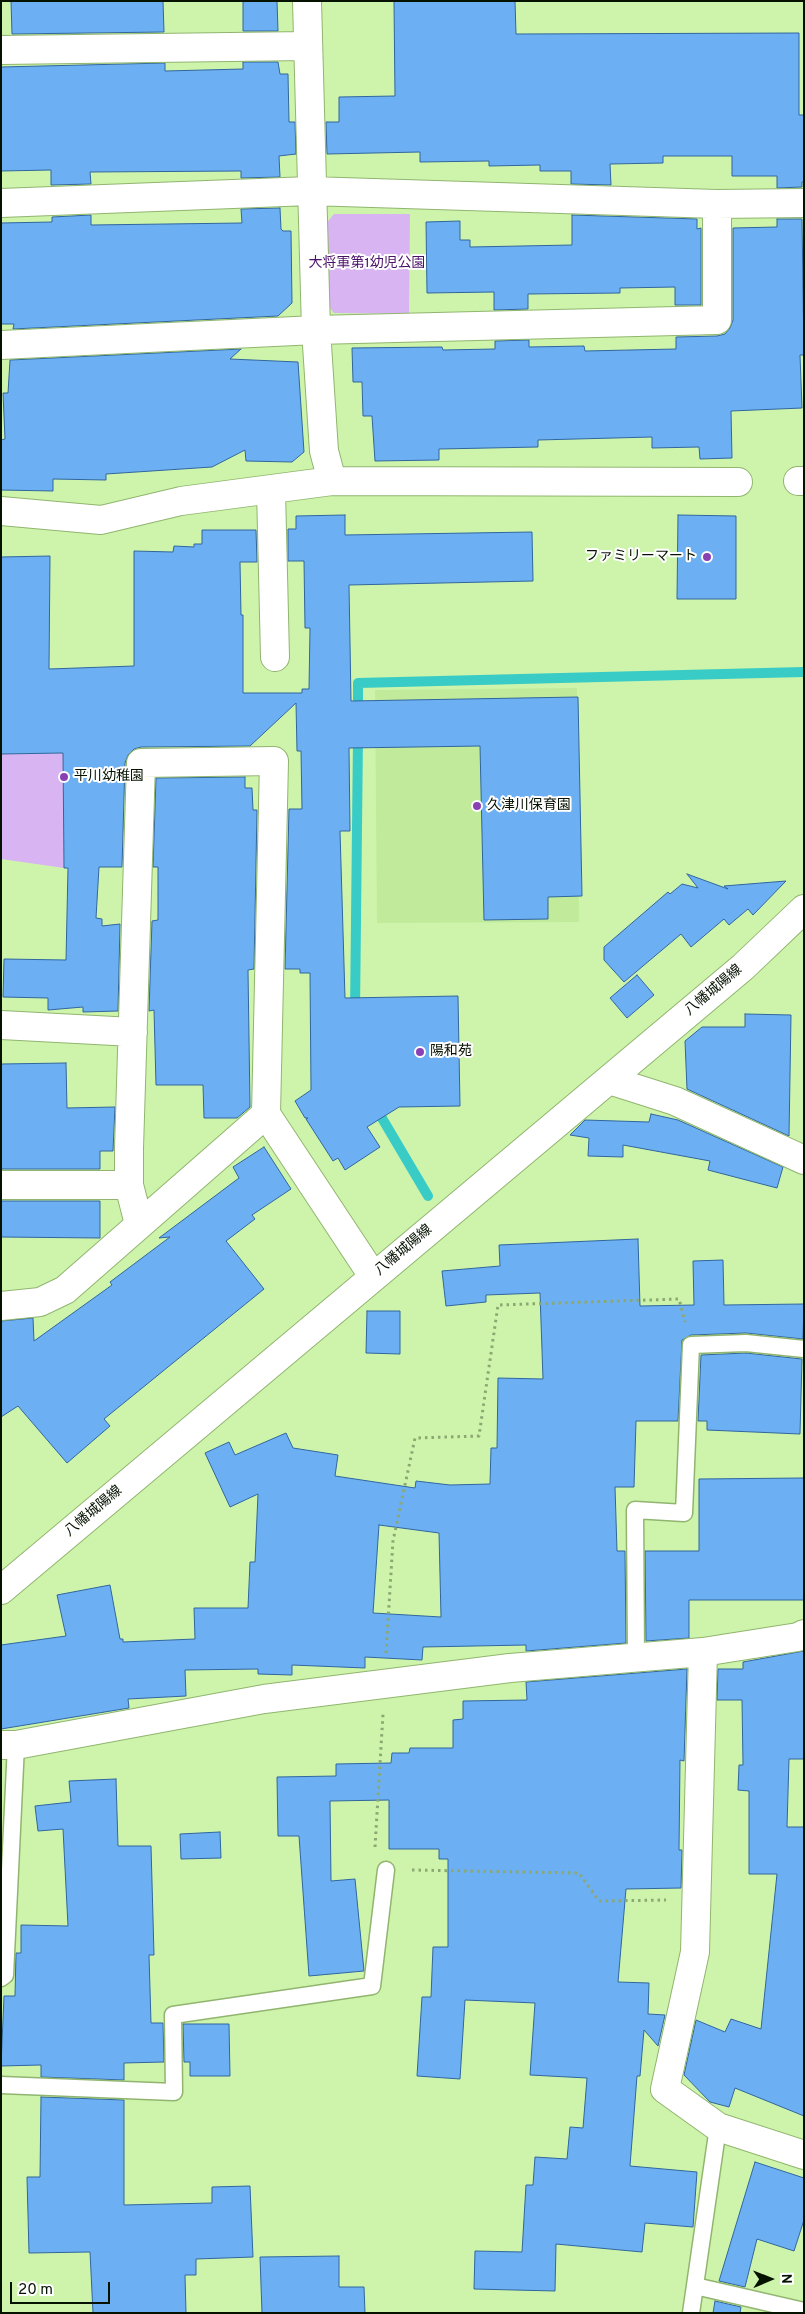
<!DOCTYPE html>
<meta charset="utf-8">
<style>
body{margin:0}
#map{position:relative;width:805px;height:2314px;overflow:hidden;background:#cef4ab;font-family:Overpass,sans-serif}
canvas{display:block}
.frame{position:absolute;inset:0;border:2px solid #061200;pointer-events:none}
.north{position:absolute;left:745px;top:2254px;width:50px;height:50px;-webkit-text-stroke:4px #fff;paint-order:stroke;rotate:89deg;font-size:14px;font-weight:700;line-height:20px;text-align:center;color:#061200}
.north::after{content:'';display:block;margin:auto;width:18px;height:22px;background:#061200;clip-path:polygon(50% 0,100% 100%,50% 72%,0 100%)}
.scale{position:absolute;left:10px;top:2282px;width:100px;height:22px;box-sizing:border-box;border:2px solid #061200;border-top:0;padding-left:6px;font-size:15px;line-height:18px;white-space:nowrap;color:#061200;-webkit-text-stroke:4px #fff;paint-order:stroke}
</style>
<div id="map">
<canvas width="805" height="2314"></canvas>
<div class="frame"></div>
<div class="north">N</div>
<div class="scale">20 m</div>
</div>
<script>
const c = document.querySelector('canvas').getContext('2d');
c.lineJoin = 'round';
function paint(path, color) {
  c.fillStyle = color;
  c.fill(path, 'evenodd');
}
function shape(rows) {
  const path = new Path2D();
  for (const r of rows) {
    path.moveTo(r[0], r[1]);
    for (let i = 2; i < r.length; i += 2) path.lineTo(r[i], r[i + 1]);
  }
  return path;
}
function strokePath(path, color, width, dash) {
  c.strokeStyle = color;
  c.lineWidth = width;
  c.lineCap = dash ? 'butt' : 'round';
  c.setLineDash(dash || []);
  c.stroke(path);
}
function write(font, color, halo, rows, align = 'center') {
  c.font = font + ' Overpass,"Noto Sans JP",sans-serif';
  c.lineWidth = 4;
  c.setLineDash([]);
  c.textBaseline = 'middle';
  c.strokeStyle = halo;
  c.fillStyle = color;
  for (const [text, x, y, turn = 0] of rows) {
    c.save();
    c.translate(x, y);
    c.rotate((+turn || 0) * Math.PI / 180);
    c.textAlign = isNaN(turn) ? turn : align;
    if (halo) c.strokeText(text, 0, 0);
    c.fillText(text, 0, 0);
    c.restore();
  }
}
paint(shape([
 [577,688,579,922,377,923,375,690]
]), '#c1eb9a');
paint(shape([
 [334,214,410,214,409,314,334,313,324,301,323,227],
 [63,753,64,868,1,859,1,754]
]), '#d8b5f2');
strokePath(shape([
 [358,714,358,683,804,672],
 [355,1012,358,736],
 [376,1108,428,1196]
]), '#39ccc6', 10);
const building = shape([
 [11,1,163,1,164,32,12,34,11,1],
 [243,1,277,1,278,31,243,31,243,1],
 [394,1,515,1,516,34,799,33,799,115,804,115,804,182,802,182,802,187,777,188,777,176,732,176,732,156,663,156,663,163,610,164,611,185,571,184,571,171,540,171,540,165,489,166,489,161,420,162,420,152,327,154,326,122,339,122,339,97,395,96,394,1],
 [243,62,278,62,280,74,288,74,289,122,295,122,296,154,279,156,280,177,241,178,241,171,90,172,91,184,51,185,51,170,1,171,1,67,165,63,165,71,243,69,243,62],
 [280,208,281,229,283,231,291,231,292,303,278,316,13,329,14,324,1,324,1,223,52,222,52,217,91,215,91,225,242,223,241,209,280,208],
 [572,215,697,219,697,229,701,228,701,305,675,305,675,287,620,288,620,293,528,294,528,309,494,310,494,292,427,293,426,222,460,221,460,240,470,240,470,247,572,245,572,215],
 [777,219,802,219,804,355,800,355,802,408,731,411,732,458,700,459,699,447,652,448,652,437,538,440,538,447,439,449,439,460,375,461,372,416,363,416,362,382,353,382,352,348,442,347,443,350,495,349,495,341,529,340,529,347,584,346,585,351,676,349,676,337,717,336,725,334,730,328,733,320,733,228,777,227,777,219],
 [241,349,230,359,298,362,304,452,292,462,246,461,245,450,212,467,106,474,106,480,53,479,53,491,1,490,1,440,5,439,3,393,8,393,10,360,241,349],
 [345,515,345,535,532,532,533,581,349,585,351,701,578,697,582,896,548,897,548,919,484,920,480,746,349,748,350,831,340,831,345,998,458,996,460,1106,399,1107,367,1127,380,1147,345,1170,338,1158,333,1161,306,1119,308,1118,305,1118,295,1101,311,1090,310,973,300,973,300,969,285,969,289,809,302,809,301,751,297,751,296,703,250,746,141,747,134,749,128,755,125,763,122,867,99,867,96,918,102,919,102,926,120,924,118,1011,83,1012,83,1007,48,1010,48,998,3,997,4,959,66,960,68,868,64,868,63,753,1,754,1,557,50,556,49,669,134,666,134,551,173,552,174,546,194,547,194,544,202,544,202,530,256,530,257,562,240,562,241,615,243,615,243,693,302,693,302,689,309,689,310,628,305,628,304,561,288,561,288,529,296,529,296,516,345,515],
 [678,515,736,516,736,599,677,599,678,515],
 [245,777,245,788,252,788,253,810,257,810,254,969,248,970,250,1107,237,1118,204,1118,203,1085,156,1085,154,1010,149,1011,152,921,158,920,158,867,153,867,156,778,245,777],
 [687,874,728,889,724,886,786,881,753,915,748,909,729,925,724,919,691,947,681,934,624,982,604,960,604,947,668,892,670,894,682,884,698,888,687,874],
 [637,975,654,995,627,1018,610,998,637,975],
 [745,1014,791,1015,789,1136,687,1089,685,1041,702,1027,745,1027,745,1014],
 [66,1063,67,1108,115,1107,113,1151,100,1151,100,1169,1,1169,1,1064,66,1063],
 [651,1114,678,1120,783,1167,777,1188,708,1170,710,1161,623,1145,623,1157,588,1156,589,1138,570,1135,585,1120,649,1122,651,1114],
 [264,1147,291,1189,252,1215,255,1219,226,1241,264,1289,104,1419,110,1426,67,1463,18,1406,1,1417,1,1321,33,1318,34,1341,112,1285,110,1282,170,1237,159,1238,239,1178,233,1167,264,1147],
 [1,1201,100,1201,100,1238,1,1237,1,1201],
 [638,1239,640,1306,694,1305,693,1261,723,1260,724,1305,804,1304,803,1339,746,1333,691,1335,682,1340,678,1421,636,1421,634,1487,615,1487,617,1551,625,1551,626,1643,526,1651,526,1645,423,1647,422,1660,365,1657,365,1668,292,1665,292,1675,258,1674,258,1669,185,1670,186,1696,128,1699,129,1708,1,1729,1,1645,66,1636,57,1595,110,1585,120,1639,123,1639,123,1642,195,1639,194,1608,248,1608,250,1562,255,1562,258,1494,230,1507,205,1453,229,1442,235,1455,286,1433,293,1448,338,1455,335,1476,415,1488,416,1481,450,1485,490,1484,491,1448,497,1448,498,1378,543,1379,540,1293,486,1295,486,1302,446,1306,442,1271,500,1266,499,1245,638,1239],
 [379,1525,439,1533,441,1617,373,1613,379,1525],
 [367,1311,400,1311,400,1354,366,1353,367,1311],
 [746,1353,802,1359,800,1434,707,1430,707,1421,698,1421,701,1355,746,1353],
 [804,1478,804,1600,689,1600,689,1638,646,1641,645,1551,699,1551,699,1479,804,1478],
 [804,1651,804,1759,789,1759,787,1827,804,1827,804,2116,735,2088,729,2107,710,2102,684,2075,696,2020,725,2032,731,2019,761,2029,777,1874,749,1874,749,1791,738,1790,739,1765,743,1765,742,1700,717,1700,718,1669,743,1669,743,1662,804,1651],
 [687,1669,684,1761,680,1760,679,1850,682,1850,681,1888,626,1889,618,1982,649,1983,648,2014,665,2015,658,2046,644,2030,640,2076,637,2076,630,2166,697,2172,693,2227,645,2223,642,2252,556,2244,555,2291,474,2289,475,2251,522,2252,526,2185,533,2185,535,2157,567,2159,570,2127,583,2128,587,2078,530,2075,535,2003,465,2000,460,2079,417,2076,422,1997,431,1997,433,1947,448,1947,448,1859,439,1859,439,1849,389,1849,389,1800,330,1801,331,1881,355,1879,364,1971,309,1976,299,1836,278,1836,277,1777,336,1776,336,1764,391,1763,392,1753,409,1753,410,1748,453,1748,453,1720,463,1719,463,1701,527,1700,526,1682,687,1669],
 [116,1779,118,1846,151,1846,154,1955,149,1955,151,2023,163,2023,164,2062,124,2063,124,2080,41,2077,41,2065,1,2066,4,1996,15,1996,16,1953,21,1953,21,1925,68,1926,63,1829,38,1831,35,1806,71,1802,69,1781,116,1779],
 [220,1832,221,1858,181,1859,180,1834,220,1832],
 [183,2024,229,2024,230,2076,190,2076,190,2062,184,2062,183,2024],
 [41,2097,124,2100,124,2205,212,2203,212,2187,250,2186,253,2257,196,2259,196,2275,185,2275,186,2313,93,2313,90,2252,29,2253,27,2177,40,2177,41,2097],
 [755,2162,804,2178,804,2220,794,2251,757,2239,745,2287,719,2281,755,2162],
 [339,2256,339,2287,364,2287,365,2313,262,2313,260,2257,339,2256],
 [715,2301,741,2307,740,2313,713,2313,715,2301]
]);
paint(building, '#6daff3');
strokePath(building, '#30669d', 1);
const lane = shape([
 [636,1657,635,1510,684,1513,691,1345,746,1343,804,1349],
 [1,1978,5,1975,16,1745],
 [1,2085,174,2092,173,2015,372,1986,386,1870],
 [695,2286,804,2311],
 [691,2313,718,2127]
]);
const street = shape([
 [1,50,307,46],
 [1,203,310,191,717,204,804,203],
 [1,345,316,330,717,320,717,204],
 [332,481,738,482],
 [798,481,804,481],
 [271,490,275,657],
 [1,511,101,520,181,501,332,481,324,451,316,330,307,1],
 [1,1025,133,1032],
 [609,1080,675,1101,804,1160],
 [1,1185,129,1185],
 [139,1224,129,1185,129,1148,141,763,274,761,266,1114],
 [1,1306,40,1302,65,1290,266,1114,373,1276],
 [703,1652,695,1952,665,2089,718,2127,804,2155],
 [1,1745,16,1745,264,1699,510,1668,703,1652,798,1637,804,1634]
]);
const secondary = shape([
 [1,1590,743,967,804,909]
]);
strokePath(lane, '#91b56f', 19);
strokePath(street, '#91b56f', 30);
strokePath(secondary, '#91b56f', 30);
strokePath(shape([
 [386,1653,393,1541,415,1438,479,1436,498,1305,679,1299,685,1322],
 [375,1847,383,1714],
 [412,1870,579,1873,599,1901,666,1900]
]), '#8ba872', 3, [2.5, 4]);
strokePath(lane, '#fff', 16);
strokePath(street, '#fff', 28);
strokePath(secondary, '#fff', 28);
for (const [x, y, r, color] of [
 [707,557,5,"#8840b3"],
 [64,777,5,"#8840b3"],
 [477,806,5,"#8840b3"],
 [420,1052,5,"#8840b3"]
]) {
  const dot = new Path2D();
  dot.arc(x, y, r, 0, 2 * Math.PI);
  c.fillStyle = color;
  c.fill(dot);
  strokePath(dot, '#fff', 2);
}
write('14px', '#4a0f68', '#fff', [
 ["大将軍第1幼児公園",367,264]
]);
write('14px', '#061200', '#fff', [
 ["ファミリーマート",697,557,"right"],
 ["平川幼稚園",74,777],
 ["久津川保育園",487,806],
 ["陽和苑",430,1052]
], 'left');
write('14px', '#061200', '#fff', [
 ["八幡城陽線",714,991,-40],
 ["八幡城陽線",404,1251,-40],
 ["八幡城陽線",94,1512,-40]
]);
</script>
